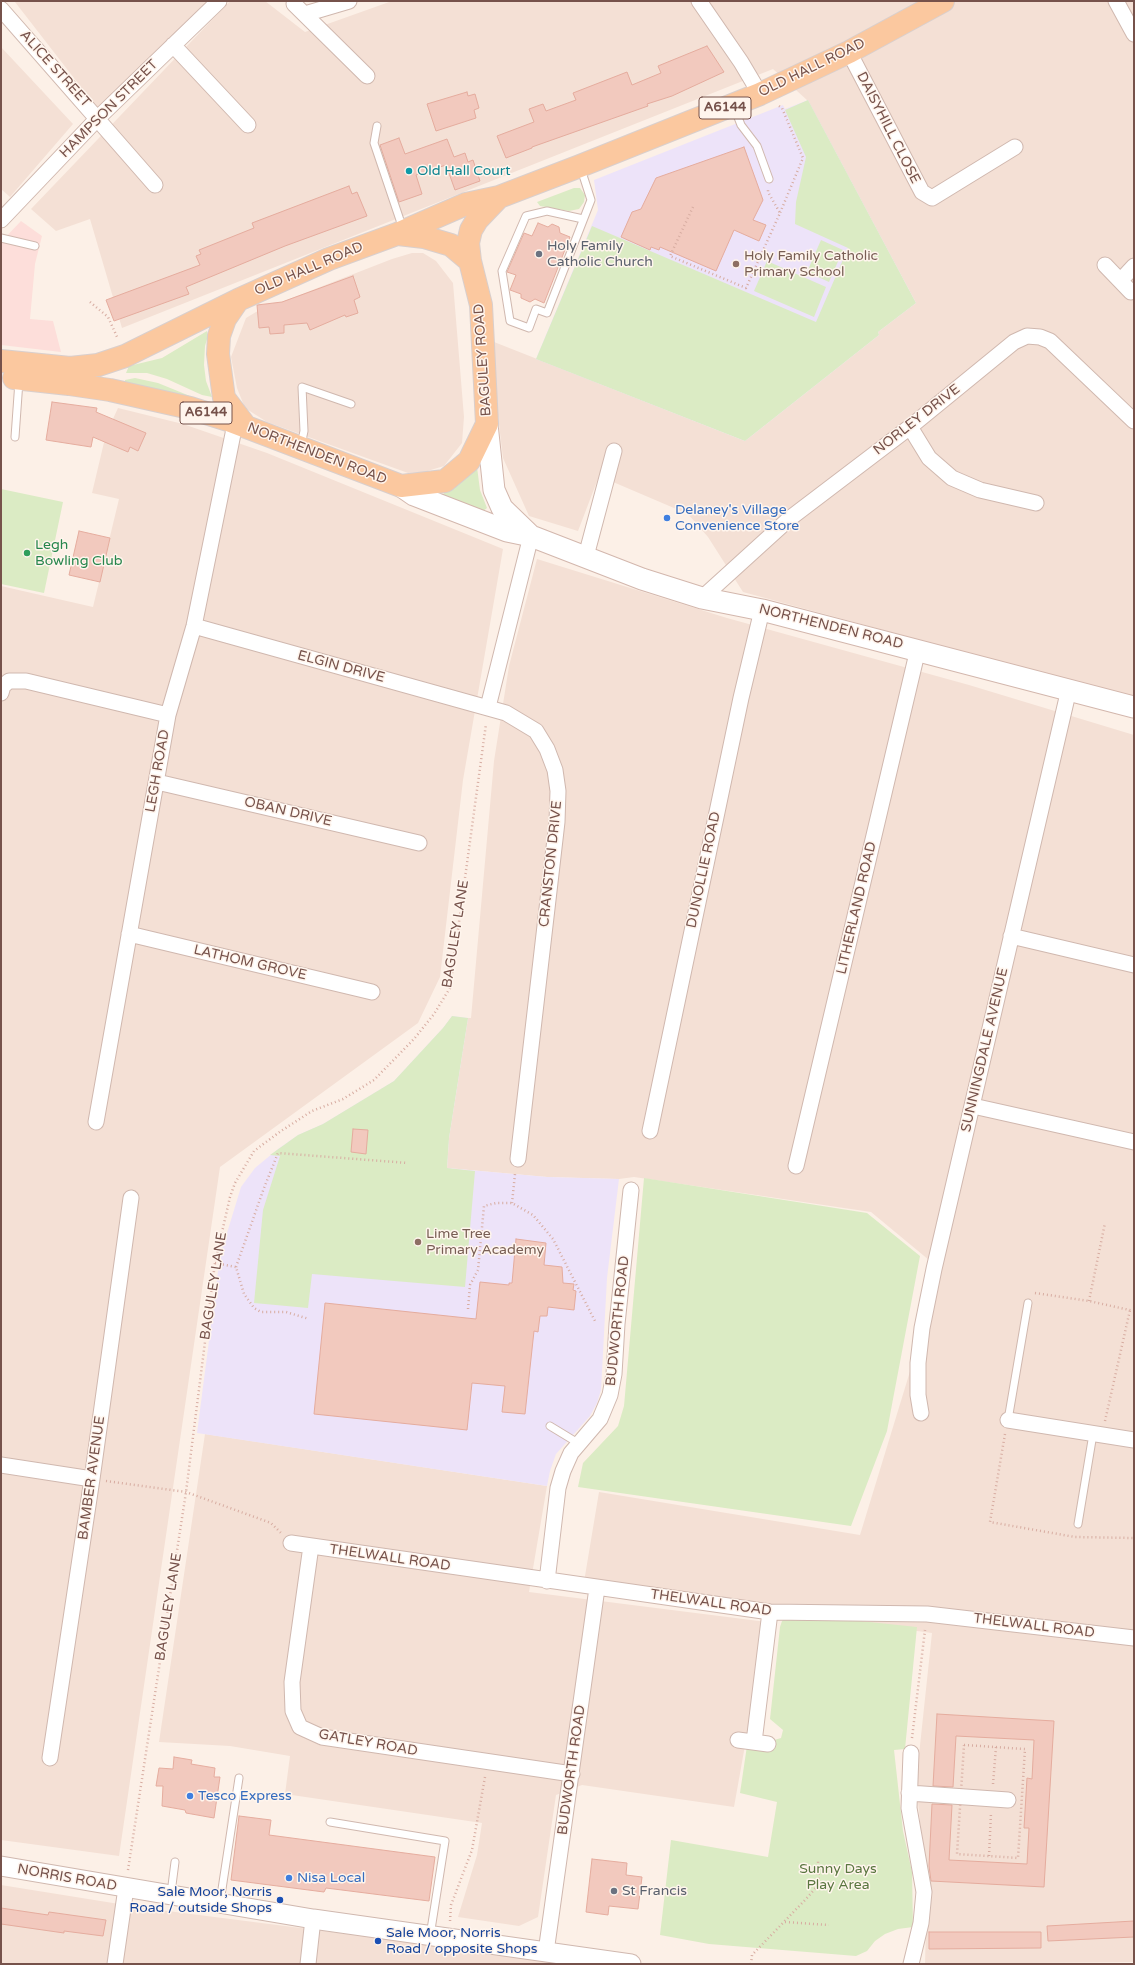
<!DOCTYPE html>
<style>
body{margin:0}
#map{position:relative;width:1135px;height:1965px;overflow:hidden;background:#fcf0e7;font-family:"Varela Round",sans-serif}
canvas{display:block}
.frame{position:absolute;inset:0;border:2px solid #76524b;pointer-events:none}
</style>
<div id="map">
<canvas width="1135" height="1965"></canvas>
<div class="frame"></div>
</div>
<script>
const c = document.querySelector('canvas').getContext('2d');
c.lineJoin = 'round';
function paint(path, color) {
  c.fillStyle = color;
  c.fill(path, 'evenodd');
}
function shape(rows) {
  const path = new Path2D();
  for (const r of rows) {
    path.moveTo(r[0], r[1]);
    for (let i = 2; i < r.length; i += 2) path.lineTo(r[i], r[i + 1]);
  }
  return path;
}
function strokePath(path, color, width, dash) {
  c.strokeStyle = color;
  c.lineWidth = width;
  c.lineCap = dash ? 'butt' : 'round';
  c.setLineDash(dash || []);
  c.stroke(path);
}
function write(font, color, halo, rows, align = 'center') {
  c.font = font + ' "Varela Round",sans-serif';
  c.lineWidth = 3;
  c.setLineDash([]);
  c.textBaseline = 'middle';
  c.strokeStyle = halo;
  c.fillStyle = color;
  for (const [text, x, y, turn = 0] of rows) {
    c.save();
    c.translate(x, y);
    c.rotate((+turn || 0) * Math.PI / 180);
    c.textAlign = isNaN(turn) ? turn : align;
    if (halo) c.strokeText(text, 0, 0);
    c.fillText(text, 0, 0);
    c.restore();
  }
}
paint(shape([
 [17,1,207,1,98,109,15,2],
 [230,1,265,1,305,32,392,1,1134,1,1134,698,743,592,708,537,688,514,599,476,578,531,529,516,503,458,489,340,745,441,879,335,878,332,916,303,808,101,773,69,122,328,90,219,56,231,31,209],
 [1,47,73,124,10,197,1,189],
 [412,253,423,253,436,261,453,283,464,417,462,443,444,466,424,472,408,473,267,422,245,408,237,388,231,357,246,318,256,312,392,259],
 [118,408,183,424,267,453,503,549,463,780,440,977,418,1023,220,1167,119,1856,1,1840,1,586,93,607,119,499,92,493,106,434],
 [537,559,727,618,969,685,1134,735,1134,1962,925,1964,927,1890,916,1783,932,1633,612,1590,583,1588,599,1492,860,1535,941,1270,871,1212,634,1177,619,1179,547,1177,447,1168,449,1138,468,1018,471,1018,494,761,509,666],
 [205,1434,547,1486,529,1592,767,1622,734,1807,582,1785,556,1795,538,1917,519,1926,458,1917,477,1855,482,1823,285,1794,290,1756,230,1746,159,1742],
 [1,1885,144,1908,583,1964,1,1964]
]), '#f4e0d5');
paint(shape([
 [21,221,42,236,35,264,30,319,53,321,61,352,1,345,1,242]
]), '#fddeda');
paint(shape([
 [808,100,916,303,878,332,879,335,745,441,536,359,598,210,594,180,783,105,785,109],
 [452,1016,468,1018,449,1138,447,1168,547,1177,619,1179,607,1278,601,1390,597,1403,590,1416,556,1454,550,1471,547,1486,197,1433,220,1256,241,1187,255,1168,278,1149,298,1135,323,1124,394,1081,443,1028]
]), '#ede3f9');
paint(shape([
 [808,100,916,303,878,332,879,335,745,441,536,359,592,226,816,322,848,248,795,224,796,202,806,157,785,110],
 [574,188,580,188,585,195,584,202,579,209,569,211,540,206,537,202],
 [821,240,843,250,829,282,807,272],
 [767,261,826,287,814,317,754,291],
 [207,331,208,336,205,346,204,365,206,381,212,397,202,395,167,379,147,373,126,373,129,366,162,358],
 [135,378,158,383,212,405,125,384,125,380],
 [477,467,480,490,487,508,482,512,440,496,461,482],
 [1,489,63,502,44,593,1,584],
 [452,1016,468,1018,449,1138,447,1168,475,1171,465,1287,312,1274,308,1308,254,1303,263,1210,280,1156,270,1155,298,1135,323,1124,394,1081,443,1028],
 [644,1178,867,1213,920,1256,887,1431,851,1526,578,1487,583,1463,618,1426,624,1406],
 [793,1614,917,1627,905,1749,894,1750,903,1831,912,1872,913,1927,898,1929,885,1934,875,1941,867,1951,856,1956,709,1944,660,1935,671,1840,768,1857,777,1802,740,1793,748,1739,771,1741,781,1738,783,1730,770,1719,780,1627,782,1621,787,1616]
]), '#dbebc4');
const building = shape([
 [707,46,724,72,672,96,647,104,648,106,532,147,532,148,506,158,497,136,534,122,529,109,543,104,546,111,576,100,573,93,627,72,632,85,661,73,658,66,707,46],
 [467,92,468,96,475,94,479,108,474,110,476,118,436,131,427,104,467,92],
 [399,138,405,154,447,139,454,157,465,153,468,162,473,160,480,181,455,190,446,165,416,175,422,194,399,202,380,145,399,138],
 [744,147,763,200,753,220,766,225,759,241,734,230,716,271,660,247,659,250,651,247,650,250,621,237,632,212,641,209,656,178,744,147],
 [349,186,352,194,357,192,367,216,285,246,186,287,189,294,114,321,106,300,200,265,196,256,201,254,199,250,254,228,252,223,349,186],
 [538,223,548,227,552,224,559,227,560,233,570,237,544,303,535,299,530,302,521,298,521,294,510,290,516,275,507,272,524,233,532,236,538,223],
 [353,276,360,297,354,300,358,313,346,317,345,315,310,330,307,323,284,325,284,333,270,334,269,327,259,328,257,305,282,302,353,276],
 [52,402,97,408,96,412,146,433,138,451,130,447,128,452,93,437,91,447,46,440,52,402],
 [79,531,110,538,100,582,69,575,79,531],
 [353,1129,368,1130,366,1154,351,1152,353,1129],
 [516,1239,546,1243,544,1265,562,1267,563,1283,574,1284,573,1290,576,1291,574,1310,548,1307,547,1316,540,1316,538,1332,534,1331,525,1414,502,1412,505,1386,472,1383,467,1430,314,1414,325,1303,476,1319,480,1282,509,1285,509,1283,512,1283,516,1239],
 [937,1714,1054,1721,1044,1887,931,1881,929,1866,932,1804,952,1805,949,1860,1027,1864,1029,1828,1024,1828,1027,1778,1032,1779,1034,1740,956,1736,953,1787,933,1786,937,1714],
 [174,1757,192,1760,191,1764,215,1768,214,1777,220,1777,214,1818,186,1813,185,1810,162,1806,163,1786,156,1786,159,1768,173,1769,174,1757],
 [239,1816,271,1820,269,1835,435,1857,429,1901,326,1888,324,1892,231,1880,239,1816],
 [592,1859,627,1863,626,1875,642,1877,638,1909,609,1906,608,1915,586,1912,592,1859],
 [1,1908,48,1915,49,1912,106,1920,103,1936,64,1931,64,1933,1,1924,1,1908],
 [1134,1921,1134,1937,1048,1941,1047,1926,1134,1921],
 [929,1932,1041,1932,1041,1948,929,1949,929,1932]
]);
paint(building, '#f2c9be');
strokePath(building, '#e5ac9e', 1);
const service = shape([
 [734,107,741,125,757,146,769,179],
 [377,126,374,143,403,229],
 [581,169,591,200,547,313,536,309,529,328,510,321,502,271,526,216,547,211,583,219],
 [1,238,35,246],
 [15,437,19,381],
 [301,445,304,431,302,387,351,404],
 [1008,1420,1028,1303],
 [550,1426,578,1443],
 [1078,1524,1093,1434],
 [330,1822,445,1841,430,1936],
 [171,1893,175,1862],
 [220,1902,239,1778]
]);
const minor = shape([
 [699,1,741,62,760,94],
 [1116,1,1134,34],
 [294,4,367,76],
 [1,9,155,185],
 [305,14,349,1],
 [173,45,248,125],
 [849,52,922,192,932,198,1015,147],
 [1,220,98,118,219,1],
 [1105,265,1131,292],
 [1121,280,1134,266],
 [910,427,929,458,952,478,980,490,1036,503],
 [586,556,614,451],
 [702,598,789,519,910,427,1014,342,1027,336,1040,337,1050,341,1134,421],
 [194,626,506,713,536,731,547,749,555,770,558,791,557,822,518,1159],
 [1,693,3,686,9,681,26,681,168,715],
 [488,707,531,536],
 [157,782,419,843],
 [129,934,372,992],
 [1011,936,1134,965],
 [973,1106,1134,1142],
 [96,1122,168,715,194,626,235,424],
 [650,1131,741,698,762,610],
 [796,1166,918,649],
 [921,1413,918,1395,918,1363,922,1328,934,1269,1069,689],
 [1008,1420,1134,1440],
 [1,1465,92,1479],
 [291,1543,770,1612,927,1614,1134,1638],
 [311,1546,292,1682,293,1711,300,1727,322,1737,572,1774],
 [547,1581,558,1488,563,1471,571,1453,600,1419,610,1395,614,1374,617,1324,631,1190],
 [738,1740,768,1744],
 [754,1742,770,1612],
 [911,1753,909,1808,924,1892,921,1923,911,1964],
 [50,1758,92,1479,131,1198],
 [909,1793,1008,1800],
 [546,1952,597,1588],
 [115,1964,126,1888],
 [308,1964,313,1919]
]);
const tertiary = shape([
 [1,1866,313,1919,631,1964]
]);
const secondary = shape([
 [487,424,494,490,502,508,531,536],
 [401,486,414,495,507,531,531,536,642,579,702,598,762,610,1134,707]
]);
const primary = shape([
 [398,234,424,237,451,245,470,261],
 [238,300,225,319,219,336,218,354,224,398,246,427],
 [1,361,70,368,98,365,125,356,238,300,329,259,397,234,466,204,499,197,580,166,760,94,849,52,943,1],
 [14,378,69,384,110,390,190,408,228,420,401,486,445,481,469,461,487,424,481,305,470,261,468,243,471,230,477,220,499,197]
]);
strokePath(service, '#d0b8af', 9);
strokePath(minor, '#d0b8af', 17);
strokePath(tertiary, '#d0b8af', 21);
strokePath(secondary, '#d3b7ad', 23);
strokePath(primary, '#d9cfcd', 24);
strokePath(shape([
 [779,106,782,108,803,158,780,213],
 [693,207,670,256,746,288,780,213,768,192,768,190],
 [90,302,108,317,118,339],
 [512,1203,515,1174],
 [215,1263,236,1267,244,1294,254,1308,261,1312,286,1312,309,1319],
 [236,1267,264,1188,278,1153,408,1163],
 [1035,1293,1089,1301,1134,1311],
 [1089,1301,1105,1223],
 [468,1309,470,1285,478,1270,484,1206,496,1203,512,1203,533,1215,553,1239,596,1323],
 [1105,1421,1130,1310],
 [1005,1434,990,1522,1075,1537,1134,1538],
 [106,1481,186,1492,271,1523,281,1533],
 [912,1738,925,1630],
 [964,1745,1025,1749,1018,1858,957,1854,964,1745],
 [993,1784,996,1747],
 [989,1856,991,1813],
 [128,1870,186,1492,215,1263,230,1197,235,1183,254,1151,281,1131,312,1111,343,1099,374,1080,414,1039,434,1014,450,988,486,724],
 [450,1921,451,1905,472,1850,485,1777],
 [785,1922,829,1925],
 [751,1964,752,1955,806,1899,819,1884,818,1861]
]), '#d7aca1', 2.5, [1, 3]);
strokePath(service, '#fff', 7);
strokePath(minor, '#fff', 15);
strokePath(tertiary, '#fff', 19);
strokePath(secondary, '#fff', 21);
strokePath(primary, '#fbc89f', 22);
for (const [x, y, r, color] of [
 [409,171,4,"#0f9aa8"],
 [539,254,4,"#6b7280"],
 [736,264,4,"#8d6e63"],
 [667,518,4,"#3f7fe0"],
 [27,553,4,"#2e9e5b"],
 [418,1242,4,"#8d6e63"],
 [190,1796,4,"#3f7fe0"],
 [289,1878,4,"#3f7fe0"],
 [614,1891,4,"#6b7280"],
 [280,1900,4,"#1a4fb4"],
 [378,1941,4,"#1a4fb4"]
]) {
  const dot = new Path2D();
  dot.arc(x, y, r, 0, 2 * Math.PI);
  c.fillStyle = color;
  c.fill(dot);
  strokePath(dot, '#fff5ed', 1.5);
}
for (const [x, y, w] of [
 [725,108,52],
 [206,413,52]
]) {
  const box = new Path2D();
  box.roundRect(x - w / 2, y - 11, w, 22, 3);
  c.fillStyle = '#fff5ed';
  c.fill(box);
  strokePath(box, '#76524b', 1);
}
write('bold 13px', '#76524b', null, [
 ["A6144",725,108],
 ["A6144",206,413]
]);
write('14px', '#76524b', '#fff5ed', [
 ["OLD HALL ROAD",812,68,-26],
 ["ALICE STREET",55,69,48],
 ["HAMPSON STREET",109,109,-45],
 ["DAISYHILL CLOSE",888,128,63],
 ["OLD HALL ROAD",309,269,-23],
 ["BAGULEY ROAD",483,360,-94],
 ["NORLEY DRIVE",917,420,-38],
 ["NORTHENDEN ROAD",317,454,21],
 ["NORTHENDEN ROAD",831,627,14],
 ["ELGIN DRIVE",341,667,15],
 ["LEGH ROAD",158,771,-80],
 ["OBAN DRIVE",288,812,13],
 ["CRANSTON DRIVE",551,864,-84],
 ["DUNOLLIE ROAD",704,870,-78],
 ["LITHERLAND ROAD",857,908,-77],
 ["BAGULEY LANE",456,934,-81],
 ["LATHOM GROVE",250,963,13],
 ["SUNNINGDALE AVENUE",985,1050,-77],
 ["BAGULEY LANE",214,1286,-81],
 ["BUDWORTH ROAD",618,1321,-84],
 ["BAMBER AVENUE",92,1478,-82],
 ["THELWALL ROAD",390,1558,8],
 ["THELWALL ROAD",711,1603,8],
 ["BAGULEY LANE",169,1607,-81],
 ["THELWALL ROAD",1034,1626,7],
 ["GATLEY ROAD",368,1743,10],
 ["BUDWORTH ROAD",572,1770,-82],
 ["NORRIS ROAD",67,1878,10]
]);
write('14px', '#0d838f', '#fff5ed', [
 ["Old Hall Court",417,171]
], 'left');
write('14px', '#5b616d', '#fff5ed', [
 ["Holy Family",547,246],
 ["Catholic Church",547,262],
 ["St Francis",622,1891]
], 'left');
write('14px', '#785e54', '#fff5ed', [
 ["Holy Family Catholic",744,256],
 ["Primary School",744,272],
 ["Lime Tree",426,1234],
 ["Primary Academy",426,1250]
], 'left');
write('14px', '#366cbe', '#fff5ed', [
 ["Delaney's Village",675,510],
 ["Convenience Store",675,526],
 ["Tesco Express",198,1796],
 ["Nisa Local",297,1878]
], 'left');
write('14px', '#27864d', '#fff5ed', [
 ["Legh",35,545],
 ["Bowling Club",35,561]
], 'left');
write('14px', '#5a7640', '#fff5ed', [
 ["Sunny Days",838,1869],
 ["Play Area",838,1885]
]);
write('14px', '#164399', '#fff5ed', [
 ["Sale Moor, Norris",272,1892],
 ["Road / outside Shops",272,1908],
 ["Sale Moor, Norris",386,1933,"left"],
 ["Road / opposite Shops",386,1949,"left"]
], 'right');
</script>
